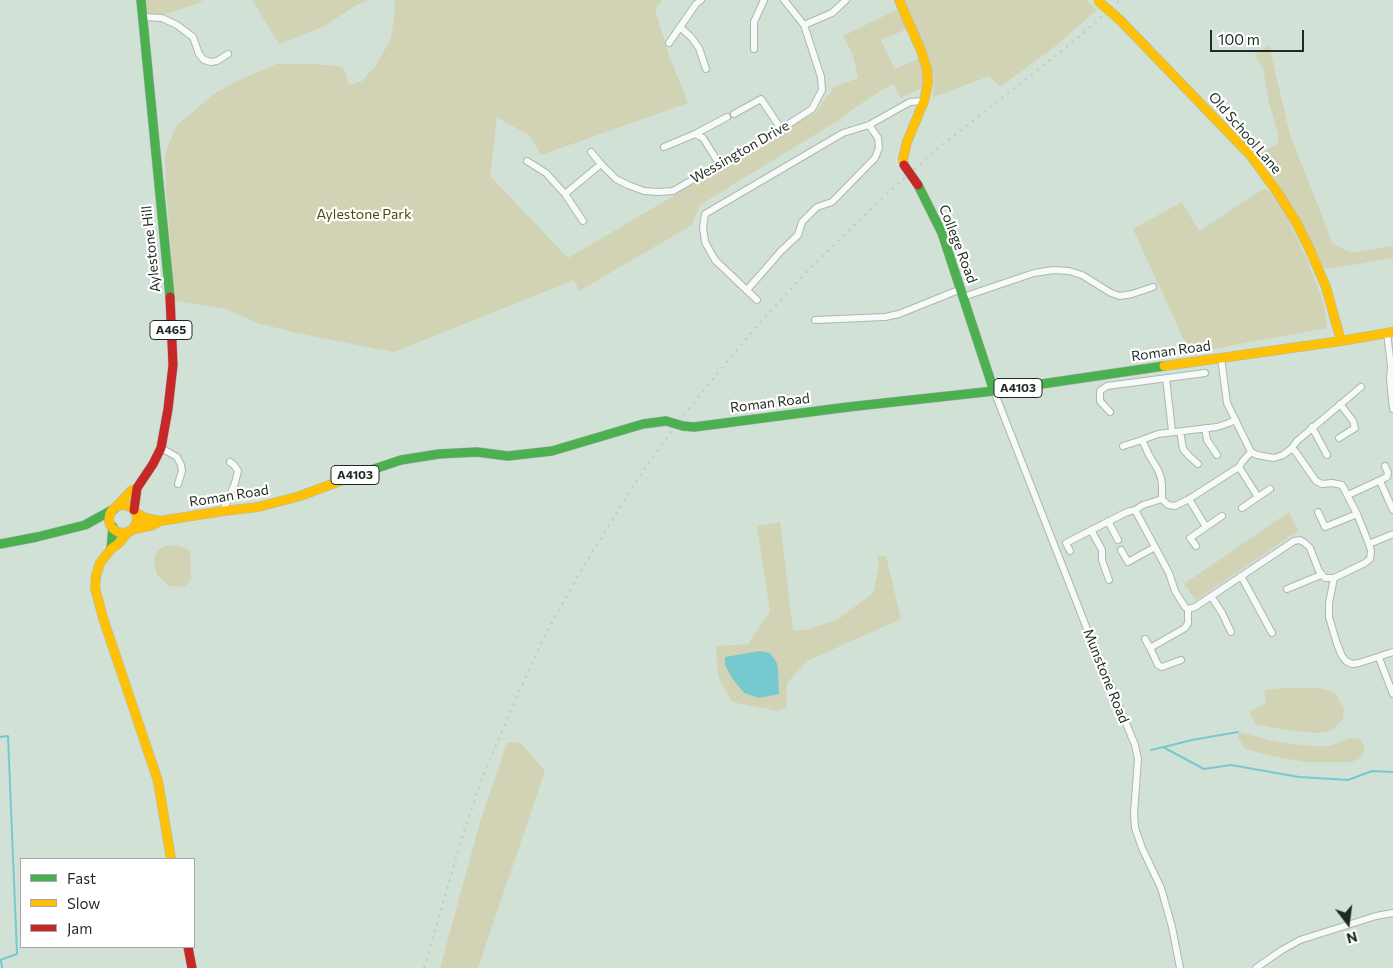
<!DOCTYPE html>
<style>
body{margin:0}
#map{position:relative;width:1393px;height:968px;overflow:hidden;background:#d1e1d6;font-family:Commissioner,sans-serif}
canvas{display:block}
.legend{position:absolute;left:20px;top:858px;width:175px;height:90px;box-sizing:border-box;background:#fff;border:1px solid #a5aaa7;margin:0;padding:6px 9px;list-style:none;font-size:15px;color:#1f2a22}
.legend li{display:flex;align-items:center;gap:10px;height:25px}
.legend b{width:25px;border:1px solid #a5aaa7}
.north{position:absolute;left:1323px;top:898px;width:50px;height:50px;-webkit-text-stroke:4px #fff;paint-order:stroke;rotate:165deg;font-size:14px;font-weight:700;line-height:20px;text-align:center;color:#1f2a22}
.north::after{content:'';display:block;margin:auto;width:18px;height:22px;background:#1f2a22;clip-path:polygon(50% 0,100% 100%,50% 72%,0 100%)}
.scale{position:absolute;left:1210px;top:30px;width:94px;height:22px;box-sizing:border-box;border:2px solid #1f2a22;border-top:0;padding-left:6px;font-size:15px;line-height:18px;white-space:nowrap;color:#1f2a22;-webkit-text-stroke:4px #fff;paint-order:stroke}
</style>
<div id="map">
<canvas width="1393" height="968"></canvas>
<ul class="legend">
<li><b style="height:6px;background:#4caf50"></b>Fast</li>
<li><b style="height:6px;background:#ffc107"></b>Slow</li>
<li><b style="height:6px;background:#c62828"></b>Jam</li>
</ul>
<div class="north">N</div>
<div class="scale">100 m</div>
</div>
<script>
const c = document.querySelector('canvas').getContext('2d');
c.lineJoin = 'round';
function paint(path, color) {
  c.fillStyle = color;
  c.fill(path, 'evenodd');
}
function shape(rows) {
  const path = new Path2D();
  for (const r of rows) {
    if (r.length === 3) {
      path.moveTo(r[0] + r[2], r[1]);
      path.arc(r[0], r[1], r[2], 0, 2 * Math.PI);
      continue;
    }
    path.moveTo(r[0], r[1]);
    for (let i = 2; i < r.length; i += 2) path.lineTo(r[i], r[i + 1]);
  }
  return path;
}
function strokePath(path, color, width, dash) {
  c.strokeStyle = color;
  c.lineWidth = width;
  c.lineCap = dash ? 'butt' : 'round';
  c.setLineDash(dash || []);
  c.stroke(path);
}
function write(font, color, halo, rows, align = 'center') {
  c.font = font + ' Commissioner,sans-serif';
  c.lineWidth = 4.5;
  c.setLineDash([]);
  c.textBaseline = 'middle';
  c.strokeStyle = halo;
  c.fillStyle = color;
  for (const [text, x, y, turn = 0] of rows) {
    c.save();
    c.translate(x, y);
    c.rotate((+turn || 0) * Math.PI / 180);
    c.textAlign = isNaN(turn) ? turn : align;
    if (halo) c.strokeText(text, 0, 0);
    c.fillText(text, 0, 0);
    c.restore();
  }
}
paint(shape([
 [145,0,203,0,199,3,163,15,146,15],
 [252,0,370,0,358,4,323,27,279,44],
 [395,0,662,0,655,10,670,58,688,103,541,155,530,136,497,117,490,176,568,258,816,112,834,87,858,78,853,55,843,36,898,9,907,29,881,40,895,69,919,58,923,73,924,87,901,98,893,83,850,111,844,117,700,205,692,225,579,291,574,280,394,352,292,332,258,323,226,309,175,301,166,190,165,157,167,148,177,125,214,94,235,82,276,64,311,64,339,66,345,71,348,84,354,84,362,81,377,64,391,38,394,19],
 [903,0,1086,0,1097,10,1052,49,1000,87,990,76,933,97,934,80,930,59],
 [1269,45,1290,135,1333,244,1352,253,1393,246,1393,258,1329,269,1323,267,1304,226,1259,154,1278,143,1278,135,1269,102,1263,69,1255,55],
 [1265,188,1278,199,1307,259,1324,304,1327,328,1190,353,1133,229,1182,202,1199,231],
 [1289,512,1298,531,1196,600,1184,584],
 [780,522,793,630,808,630,840,618,873,593,879,567,877,556,886,556,901,619,807,661,787,683,786,708,777,711,732,702,718,677,716,646,748,644,770,612,757,526],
 [177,545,190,550,191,580,184,587,169,586,157,575,154,560,157,550,165,546],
 [1281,688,1320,688,1336,694,1344,709,1343,719,1331,731,1317,733,1285,730,1256,724,1249,712,1266,703,1264,690],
 [1238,732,1277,742,1311,746,1330,746,1350,738,1360,740,1365,746,1361,758,1351,762,1305,762,1272,756,1245,749,1239,739],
 [520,742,545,771,478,968,440,968,480,822,507,743]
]), '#d2d3b4');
paint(shape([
 [760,651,770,653,777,663,778,671,779,694,759,698,744,693,732,678,725,665,725,657]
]), '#77c9d0');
strokePath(shape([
 [0,737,8,736,17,954,0,960],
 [1164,747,1192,740,1238,732],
 [1151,750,1163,747,1204,769,1231,765,1299,777,1348,780,1372,771,1393,772],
 [1,961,2,968]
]), '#77c9d0', 2);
const street = shape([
 [784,0,804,25,832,13,846,0],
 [143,17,162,18,177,25,193,37,199,54,204,60,211,62,217,61,228,54],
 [681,28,691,37,699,48,706,69],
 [669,43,696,4,701,0],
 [754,49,754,22,764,0],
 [734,114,761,99,781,129],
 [695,134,727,117],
 [664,147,695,134,703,138,720,165],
 [591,152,601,164,616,179,628,185,644,191,658,192,673,191,781,129,812,109,822,90,821,77,804,25],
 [527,161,546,173,565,194],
 [583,221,565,194,601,164],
 [747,290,781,251,798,235,802,222,817,207,832,202,875,158,879,148,878,138,869,125],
 [963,297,1034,273,1053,270,1069,271,1082,275,1111,293,1120,296,1132,294,1153,287],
 [757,300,715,260,705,242,703,227,705,214,843,133,869,125,910,102,924,101],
 [815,320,885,317,899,314,961,289],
 [1387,333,1391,366,1390,379,1393,409],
 [1166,378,1172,431],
 [994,391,1089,634,1135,745,1138,759,1134,813,1135,828,1142,848,1161,888,1172,927,1180,968],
 [1110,412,1100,401,1100,391,1107,386,1205,373],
 [1312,427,1327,455],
 [1205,428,1207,440,1217,455],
 [1180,431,1183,449,1189,456,1198,464],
 [1339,438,1355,428,1353,421,1340,404],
 [1142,440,1158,434,1217,427,1229,423,1235,420],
 [1123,446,1142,440,1149,455,1158,470,1161,478,1162,485,1162,499,1168,505,1175,506,1189,499,1239,467,1242,462,1251,452],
 [161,448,177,457,181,465,182,471,178,484],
 [1291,449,1297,441,1361,387],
 [1239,467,1258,497,1270,489],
 [1380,481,1393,510],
 [1348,495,1387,477,1388,473,1385,466],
 [1189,499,1206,527,1190,538,1196,546],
 [1242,508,1258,497],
 [1135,510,1169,573,1175,591,1185,607,1188,609,1195,607,1294,541,1300,540,1305,543,1310,548,1319,571,1325,578,1334,578,1365,563,1370,559,1371,551,1369,544,1357,514,1342,485,1332,483,1322,484,1316,481,1295,451,1291,449,1283,455,1274,458,1257,455,1251,452,1227,403,1221,358],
 [223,511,235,483,238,471,234,465,230,462],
 [1318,512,1325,527,1357,514],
 [1108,521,1118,540],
 [1206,527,1222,516],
 [1091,530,1102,550,1102,560,1109,580],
 [1369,544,1393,534],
 [1121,550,1128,562,1155,547],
 [1070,551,1066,543,1127,512,1135,510,1143,505,1162,499],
 [1241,576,1272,633],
 [1334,578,1329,603,1329,617,1337,644,1342,656,1346,661,1352,664,1359,663,1393,652],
 [1287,589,1321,575],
 [1211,596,1222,613,1231,632],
 [1145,639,1150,648],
 [1379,658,1393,694],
 [1181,660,1162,667,1158,665,1150,648,1185,628,1188,623,1188,609],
 [1256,968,1282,950,1300,940,1376,916,1393,913]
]);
const fast = shape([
 [141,0,170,297],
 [918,185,942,233,994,391],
 [683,426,694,427,848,407,994,391,1164,366],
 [359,474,401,460,439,454,477,452,508,456,552,451,643,424,666,421],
 [0,544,37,537,85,525,114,509],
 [111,549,113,527]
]);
const slow = shape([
 [899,0,922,53,927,69,928,83,924,101,907,142,903,159,904,165],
 [1120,20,1251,156,1278,193,1296,222,1310,250,1326,287,1341,341],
 [1164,366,1341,341,1393,332],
 [123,519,14],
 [116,507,131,491,137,488],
 [135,512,145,518,160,521,223,511,258,507,300,496,359,474],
 [131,530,153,525,160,521],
 [129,531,118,544,111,549,100,563,96,576,95,588,104,621,158,781,171,859]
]);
const jam = shape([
 [134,510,137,488,153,464,161,448,168,409,173,365,170,297],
 [188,947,192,968]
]);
strokePath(street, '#abb8af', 8);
strokePath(fast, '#abb8af', 10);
strokePath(slow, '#abb8af', 10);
strokePath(jam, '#abb8af', 10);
strokePath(street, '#f8faf9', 6);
strokePath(fast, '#4caf50', 9);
strokePath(slow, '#ffc107', 9);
strokePath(jam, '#c62828', 9);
strokePath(shape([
 [424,968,464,831,483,776,514,703,545,635,582,569,639,477,674,428,719,371,765,317,812,266,888,193,931,154,1079,37,1120,0]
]), '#c5cac7', 2, [2.5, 5]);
const fastBridge = shape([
 [666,421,683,426]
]);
const slowBridge = shape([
 [1098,1,1120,20]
]);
const jamBridge = shape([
 [904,165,918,185]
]);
strokePath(fastBridge, '#abb8af', 10, []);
strokePath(slowBridge, '#abb8af', 10, []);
strokePath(jamBridge, '#abb8af', 10, []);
strokePath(fastBridge, '#4caf50', 9);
strokePath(slowBridge, '#ffc107', 9);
strokePath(jamBridge, '#c62828', 9);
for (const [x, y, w] of [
 [171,330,42],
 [1018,388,48],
 [355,475,48]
]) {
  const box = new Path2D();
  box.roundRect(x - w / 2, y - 9.5, w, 19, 4);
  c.fillStyle = '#fff';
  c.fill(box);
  strokePath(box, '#1f2a22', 1);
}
write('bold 12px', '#1f2a22', null, [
 ["A465",171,330],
 ["A4103",1018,388],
 ["A4103",355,475]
]);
write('14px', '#1f2a22', '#fff', [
 ["Old School Lane",1245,133,49],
 ["Wessington Drive",740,152,-30],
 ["College Road",958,244,69],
 ["Aylestone Hill",151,249,-96],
 ["Roman Road",1171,351,-8],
 ["Roman Road",770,403,-7],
 ["Roman Road",229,496,-9],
 ["Munstone Road",1106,676,68]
]);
write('14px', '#544809', '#fff', [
 ["Aylestone Park",364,214]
]);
</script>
